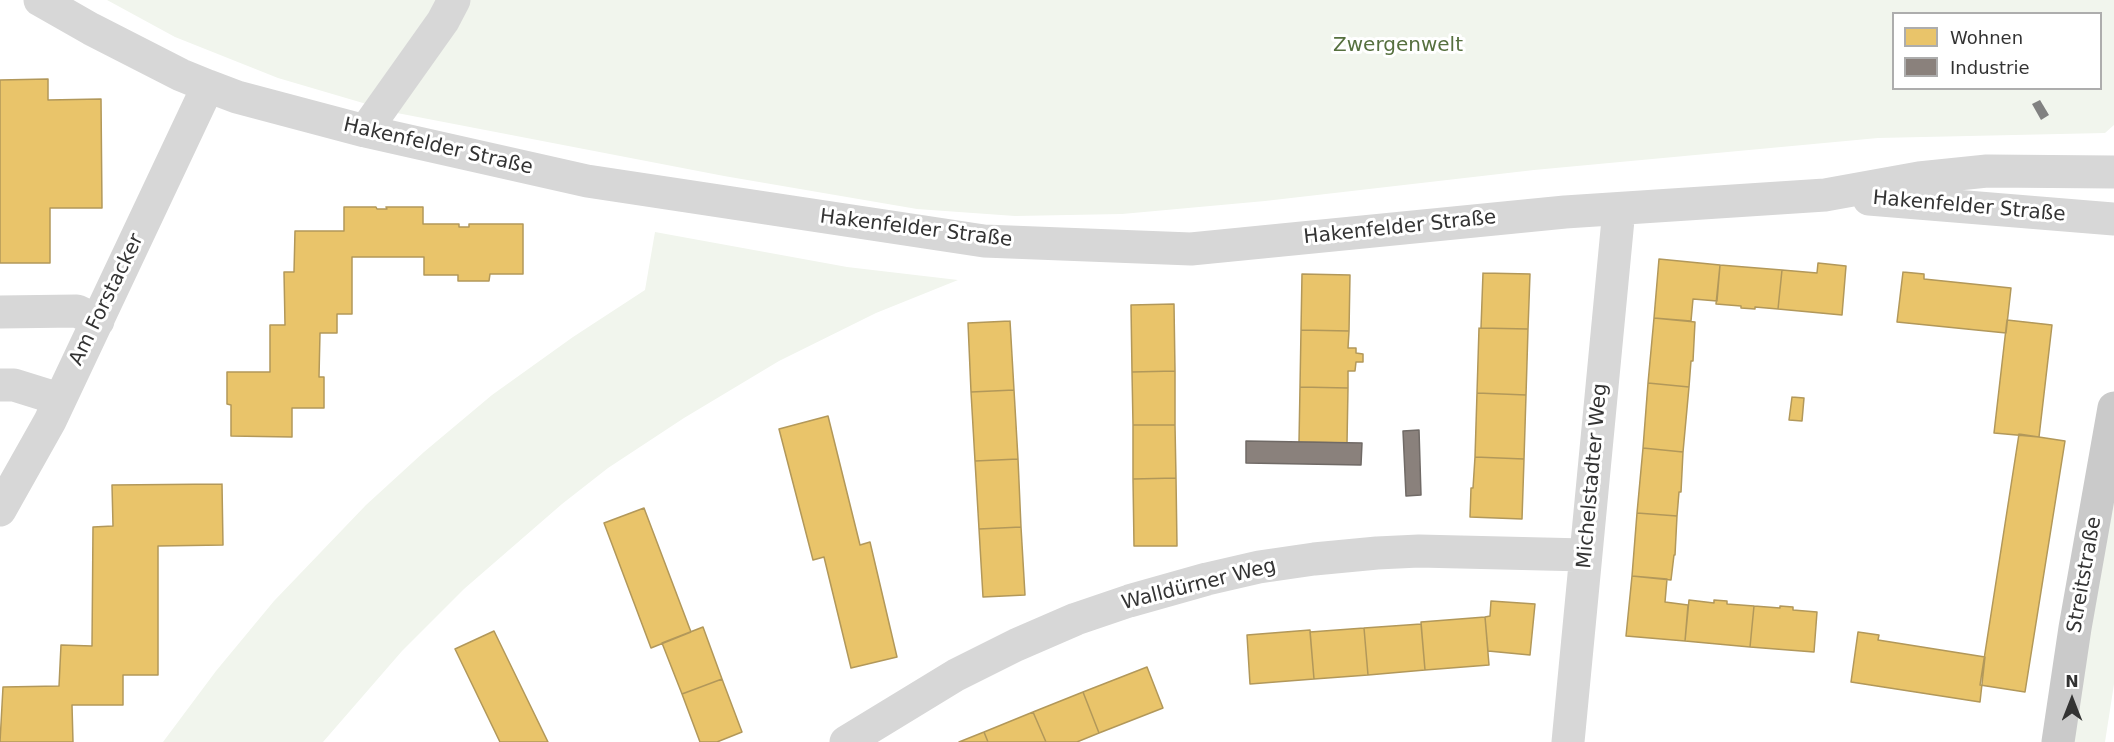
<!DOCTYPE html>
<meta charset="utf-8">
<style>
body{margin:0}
#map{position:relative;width:2114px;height:742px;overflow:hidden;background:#fff;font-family:"DejaVu Sans",sans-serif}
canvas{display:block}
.legend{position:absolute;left:1892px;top:12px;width:210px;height:78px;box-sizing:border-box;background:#fff;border:2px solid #adadad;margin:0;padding:8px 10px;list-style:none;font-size:18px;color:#333}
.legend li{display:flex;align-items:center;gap:12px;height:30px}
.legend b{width:30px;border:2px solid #adadad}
.north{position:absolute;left:2042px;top:670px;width:60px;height:60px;-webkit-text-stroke:4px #fff;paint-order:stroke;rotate:0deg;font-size:16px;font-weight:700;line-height:24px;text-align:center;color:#333}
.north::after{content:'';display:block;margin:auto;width:21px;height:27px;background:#333;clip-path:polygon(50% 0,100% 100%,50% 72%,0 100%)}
</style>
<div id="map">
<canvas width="2114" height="742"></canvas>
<ul class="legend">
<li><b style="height:16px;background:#e9c46a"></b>Wohnen</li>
<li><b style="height:16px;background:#8a817c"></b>Industrie</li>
</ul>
<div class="north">N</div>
</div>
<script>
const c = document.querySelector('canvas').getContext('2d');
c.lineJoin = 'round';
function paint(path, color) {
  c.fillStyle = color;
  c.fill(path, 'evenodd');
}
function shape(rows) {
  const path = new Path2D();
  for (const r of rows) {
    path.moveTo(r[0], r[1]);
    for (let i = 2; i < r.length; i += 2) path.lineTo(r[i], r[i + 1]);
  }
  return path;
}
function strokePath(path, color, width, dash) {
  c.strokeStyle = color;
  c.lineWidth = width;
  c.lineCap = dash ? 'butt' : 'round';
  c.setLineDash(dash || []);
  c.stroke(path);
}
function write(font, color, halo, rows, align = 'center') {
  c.font = font + ' "DejaVu Sans",sans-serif';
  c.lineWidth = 6;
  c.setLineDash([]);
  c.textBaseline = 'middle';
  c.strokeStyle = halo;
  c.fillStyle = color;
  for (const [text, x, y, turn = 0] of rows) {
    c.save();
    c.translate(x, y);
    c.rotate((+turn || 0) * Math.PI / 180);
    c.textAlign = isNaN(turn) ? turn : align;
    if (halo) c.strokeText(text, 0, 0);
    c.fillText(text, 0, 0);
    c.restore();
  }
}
paint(shape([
 [107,0,2114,0,2114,125,2105,133,1878,138,1534,170,1265,201,1122,214,1015,216,917,209,724,176,397,113,278,78,175,37],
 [1894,14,2100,14,2100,88,1894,88],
 [655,232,847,267,958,280,876,313,779,361,684,418,608,468,562,504,464,589,402,651,323,742,163,742,216,671,274,601,366,505,424,452,492,395,573,337,645,290],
 [2114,475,2114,684,2105,742,2073,742]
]), '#f1f5ed');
const homes = shape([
 [48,79,48,100,101,99,102,208,50,208,50,263,0,263,0,80,48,79],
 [344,207,376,207,377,209,387,209,386,207,423,207,423,224,459,224,459,227,469,227,469,224,523,224,523,274,490,274,489,281,458,281,458,275,424,275,424,257,352,257,352,314,337,314,337,333,320,333,319,377,324,377,324,408,292,408,292,437,231,436,231,405,227,404,227,372,270,372,270,325,285,325,284,272,294,272,295,231,344,231,344,207],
 [1659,259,1720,265,1717,301,1693,299,1691,321,1654,318,1659,259],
 [1818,263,1846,266,1842,315,1778,309,1782,270,1817,273,1818,263],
 [1720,265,1782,270,1778,309,1755,307,1755,309,1741,308,1741,306,1716,304,1720,265],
 [1903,272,1924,274,1924,279,2011,288,2006,333,1897,322,1903,272],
 [1483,273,1530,274,1528,329,1481,328,1483,273],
 [1302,274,1350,275,1349,331,1301,330,1302,274],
 [1174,304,1175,371,1132,372,1131,305,1174,304],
 [1654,318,1695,322,1693,361,1691,361,1689,387,1648,383,1654,318],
 [2007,320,2052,325,2039,437,1994,433,2007,320],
 [1010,321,1014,390,971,392,968,323,1010,321],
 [1479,328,1528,329,1526,395,1477,393,1479,328],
 [1301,330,1349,331,1348,348,1356,348,1356,353,1363,354,1363,362,1356,362,1355,371,1348,371,1348,388,1300,387,1301,330],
 [1175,371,1175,425,1133,425,1132,372,1175,371],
 [1648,383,1689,387,1683,452,1643,448,1648,383],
 [1300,387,1348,388,1347,443,1299,442,1300,387],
 [1014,390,1018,459,975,461,971,392,1014,390],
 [1477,393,1526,395,1524,459,1475,457,1477,393],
 [1792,397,1804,398,1802,421,1789,420,1792,397],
 [828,416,860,545,870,542,897,657,851,668,824,557,813,560,779,429,828,416],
 [1133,425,1175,425,1176,478,1133,479,1133,425],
 [2019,434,2065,441,2025,692,1980,685,2019,434],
 [1643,448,1683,452,1681,492,1679,492,1677,516,1637,513,1643,448],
 [1475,457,1524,459,1522,519,1470,517,1471,488,1473,488,1475,457],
 [1018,459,1021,527,979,529,975,461,1018,459],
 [1176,478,1177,546,1134,546,1133,479,1176,478],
 [222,484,223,545,158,546,158,675,123,675,123,705,72,705,73,742,0,742,3,687,59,686,61,645,92,646,93,527,113,526,112,485,222,484],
 [644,508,691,632,651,648,604,523,644,508],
 [1637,513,1677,516,1675,555,1674,555,1671,580,1632,576,1637,513],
 [1021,527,1025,595,983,597,979,529,1021,527],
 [1632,576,1667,579,1665,602,1688,605,1685,641,1626,636,1632,576],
 [1689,600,1714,603,1714,600,1727,601,1727,604,1754,606,1750,647,1685,641,1689,600],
 [1491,601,1535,604,1530,655,1488,651,1485,617,1490,616,1491,601],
 [1754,606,1780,608,1780,606,1793,607,1793,610,1817,612,1814,652,1750,647,1754,606],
 [1485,617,1489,665,1425,670,1421,622,1485,617],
 [1421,624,1425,670,1368,675,1364,628,1421,624],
 [703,627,722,679,682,694,662,643,703,627],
 [1364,628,1368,675,1314,679,1310,632,1364,628],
 [1310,630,1314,679,1250,684,1247,635,1310,630],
 [494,631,548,742,500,742,455,649,494,631],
 [1858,632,1879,635,1878,640,1985,657,1980,702,1851,682,1858,632],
 [1147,667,1163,708,1099,733,1083,692,1147,667],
 [722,679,742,732,717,742,700,742,682,694,722,679],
 [1083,692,1099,733,1077,742,1046,742,1033,712,1083,692],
 [1033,712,1046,742,988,742,984,732,1033,712],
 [984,732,988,742,959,742,984,732]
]);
paint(homes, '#e9c46a');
strokePath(homes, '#b2985a', 1.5);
const industry = shape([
 [1419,430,1421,495,1406,496,1403,431,1419,430],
 [1246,441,1362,443,1361,465,1246,463,1246,441]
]);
paint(industry, '#8a817c');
strokePath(industry, '#706a66', 1.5);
paint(shape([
 [2040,100,2049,115,2041,120,2032,104]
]), '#818181');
strokePath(shape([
 [40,0,91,29,181,75,208,86,237,97,365,131,587,181,984,241,1191,249,1565,212,1825,195,1919,178,1987,171,2114,172],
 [365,131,443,21,454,0],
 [1869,199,2114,219],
 [0,312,77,311,98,321],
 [0,385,14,385,59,399],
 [0,510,50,421,208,86],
 [846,742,956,675,1016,645,1076,619,1129,601,1207,579,1259,567,1314,559,1377,553,1419,551,1585,555],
 [1568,742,1619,209]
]), '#d7d7d7', 33);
strokePath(shape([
 [2058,742,2075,628,2114,408]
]), '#cacaca', 33);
write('20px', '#56703f', '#fff', [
 ["Zwergenwelt",1398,46]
]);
write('20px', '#333', '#fff', [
 ["Hakenfelder Straße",438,147,13],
 ["Hakenfelder Straße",1969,207,5],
 ["Hakenfelder Straße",1400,228,-6],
 ["Hakenfelder Straße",916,229,7],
 ["Am Forstacker",107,300,-64],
 ["Michelstadter Weg",1593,476,-85],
 ["Streitstraße",2085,575,-80],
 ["Walldürner Weg",1199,585,-14]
]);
</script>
